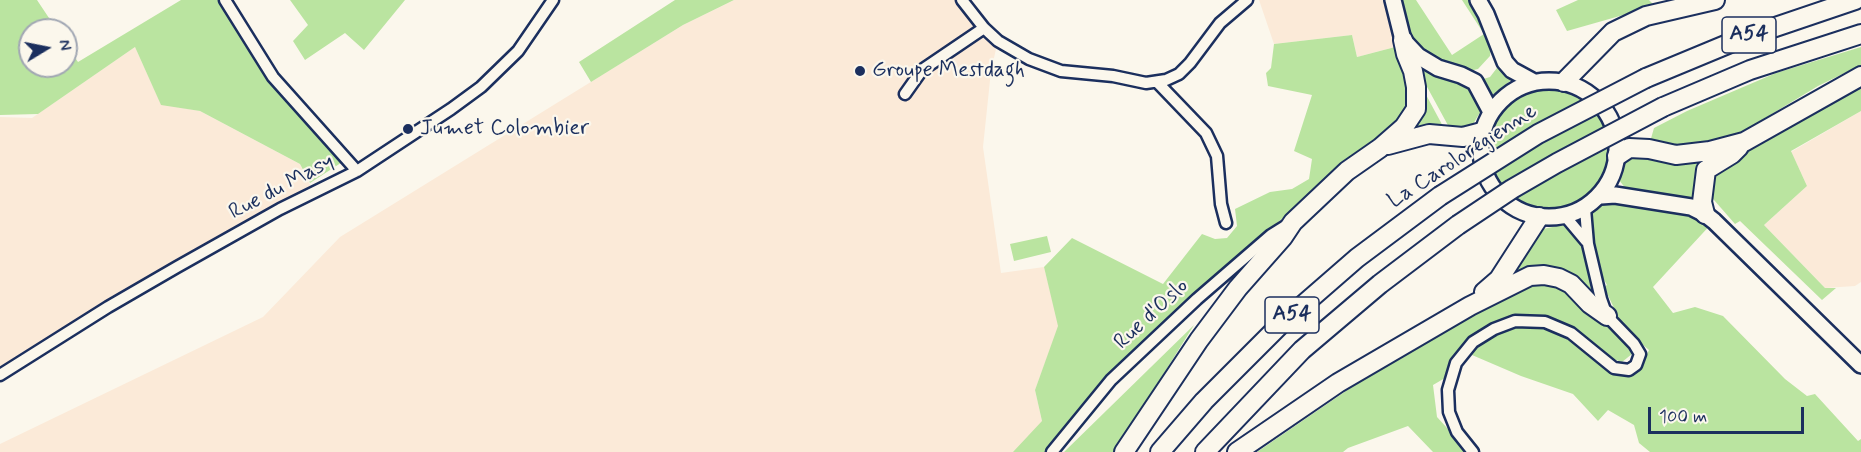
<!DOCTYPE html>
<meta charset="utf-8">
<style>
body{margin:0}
#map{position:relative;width:1861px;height:452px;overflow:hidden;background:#fbf7ec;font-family:Mynerve,sans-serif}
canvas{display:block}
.north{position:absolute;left:18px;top:18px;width:60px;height:60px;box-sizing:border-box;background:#fbf7ec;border:2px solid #a1a7b3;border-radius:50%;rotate:80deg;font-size:16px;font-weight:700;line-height:24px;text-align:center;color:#1b2f5e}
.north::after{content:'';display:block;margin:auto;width:21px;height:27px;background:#1b2f5e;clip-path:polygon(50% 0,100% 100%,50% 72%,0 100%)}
.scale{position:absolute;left:1648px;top:407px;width:156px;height:27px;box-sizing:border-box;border:3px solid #1b2f5e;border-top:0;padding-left:8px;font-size:18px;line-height:21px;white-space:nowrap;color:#1b2f5e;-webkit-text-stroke:4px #fbf7ec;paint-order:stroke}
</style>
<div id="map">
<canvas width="1861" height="452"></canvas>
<div class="north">N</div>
<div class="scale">100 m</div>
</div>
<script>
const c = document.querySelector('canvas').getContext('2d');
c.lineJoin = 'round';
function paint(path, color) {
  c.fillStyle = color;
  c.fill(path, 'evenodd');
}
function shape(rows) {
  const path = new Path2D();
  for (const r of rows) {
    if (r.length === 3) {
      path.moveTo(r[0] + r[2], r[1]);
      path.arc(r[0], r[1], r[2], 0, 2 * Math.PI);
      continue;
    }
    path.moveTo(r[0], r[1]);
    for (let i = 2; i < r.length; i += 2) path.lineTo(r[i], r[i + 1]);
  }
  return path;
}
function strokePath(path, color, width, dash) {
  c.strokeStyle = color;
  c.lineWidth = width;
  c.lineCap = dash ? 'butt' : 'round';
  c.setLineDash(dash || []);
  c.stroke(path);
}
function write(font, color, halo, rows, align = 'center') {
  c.font = font + ' Mynerve,sans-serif';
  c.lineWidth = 4.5;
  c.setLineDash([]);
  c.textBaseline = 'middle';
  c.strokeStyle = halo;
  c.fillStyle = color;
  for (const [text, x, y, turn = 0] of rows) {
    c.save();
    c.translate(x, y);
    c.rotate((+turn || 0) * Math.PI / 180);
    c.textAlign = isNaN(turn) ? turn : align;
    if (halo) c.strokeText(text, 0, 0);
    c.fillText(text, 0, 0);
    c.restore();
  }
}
paint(shape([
 [734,0,962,0,996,49,991,71,983,147,1001,273,1044,267,1059,326,1035,390,1049,452,0,452,0,444,263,317,340,237,683,25],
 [1259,0,1388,0,1399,46,1357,57,1352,35,1274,44],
 [135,47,161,104,200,111,300,164,313,191,211,242,0,373,0,117,32,118],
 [1861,111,1861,282,1855,286,1825,288,1764,225,1807,186,1791,152]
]), '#fbead8');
paint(shape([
 [0,0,37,0,57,30,30,30,30,66,66,66,66,45,78,62,181,0,225,0,280,85,347,159,310,183,300,164,200,111,161,105,135,47,38,114,0,115],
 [290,0,405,0,364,50,345,33,305,60,293,41,308,25],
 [675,0,734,0,683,25,591,82,579,62],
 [1400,0,1416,0,1452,55,1484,34,1462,0,1472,0,1491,46,1490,56,1478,69,1469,71,1437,62,1410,40],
 [1578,0,1649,0,1655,6,1567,31,1556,10],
 [1352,35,1357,57,1399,46,1408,82,1410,103,1403,118,1327,180,1227,266,1098,396,1048,452,1013,452,1042,421,1035,390,1058,326,1044,267,1072,238,1163,284,1202,234,1215,239,1227,238,1237,226,1235,209,1270,192,1292,189,1309,179,1312,159,1294,151,1312,95,1268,86,1266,73,1271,68,1274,44],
 [1861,47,1861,65,1818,86,1742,132,1691,148,1650,142,1654,128,1687,111,1776,73],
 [1418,62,1469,84,1482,109,1472,126,1465,131,1450,129,1426,85,1421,83],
 [1500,64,1514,78,1491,96,1487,88,1480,80,1490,77],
 [1861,79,1861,111,1791,151,1807,186,1764,225,1825,288,1836,288,1822,300,1740,221,1735,224,1707,192,1710,182,1721,161],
 [1534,82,1564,82,1582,89,1599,102,1615,130,1617,156,1613,173,1601,196,1633,194,1714,221,1653,287,1673,313,1695,307,1723,316,1785,379,1807,396,1815,394,1858,441,1861,439,1861,452,1650,452,1639,443,1634,425,1608,410,1598,421,1573,394,1521,376,1465,352,1445,378,1433,385,1437,417,1469,452,1433,452,1408,426,1348,448,1343,452,1257,452,1470,306,1544,275,1614,324,1632,354,1622,362,1607,357,1629,370,1610,375,1630,372,1641,367,1649,350,1624,329,1604,287,1607,285,1593,261,1586,225,1595,201,1585,209,1565,216,1539,217,1520,211,1505,202,1492,187,1481,157,1482,132,1491,112,1502,99,1515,89],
 [1531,317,1582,344,1527,321,1502,326],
 [1424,91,1445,130,1410,132],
 [1726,149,1699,204,1626,189,1619,180,1622,161,1629,151],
 [1562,225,1573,230,1580,241,1590,275,1595,301,1580,286,1509,280,1534,234,1543,229],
 [1047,236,1051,252,1014,261,1010,244],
 [1194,325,1115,452,1064,452]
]), '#bae4a0');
const street = shape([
 [225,0,273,77,357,171],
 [962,0,984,28,998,41,1029,59,1061,71,1113,76,1146,83,1166,80,1179,74,1190,63,1220,23,1247,0],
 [1158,83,1206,133,1217,156,1221,204,1226,223],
 [905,94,922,70,984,28],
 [1565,216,1586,241],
 [0,375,108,307,177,267,280,209,357,171,451,109,481,87,518,51,553,0],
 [1052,452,1111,380,1197,299,1271,235,1287,225],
 [1473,452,1457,432,1449,412,1448,390,1456,363,1473,342,1494,329,1515,321,1545,322,1571,333,1614,368,1629,370,1636,365,1640,354,1634,344,1607,316,1601,299,1588,244,1585,209]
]);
const secondary = shape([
 [1393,0,1403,40,1418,56,1438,68,1461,75,1475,82,1491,112],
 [1478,0,1486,14,1505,62,1512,70,1534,82],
 [1549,149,68],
 [1601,196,1615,195,1691,207,1705,214,1714,221,1861,365]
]);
const highway = shape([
 [1646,78,1740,39,1855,0],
 [1564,82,1613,32,1646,16,1715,0],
 [1663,107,1750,70,1861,34],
 [1388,145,1429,134,1463,137,1482,132],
 [1617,156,1629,148,1649,149,1676,155,1710,151,1744,142,1861,76],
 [1705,214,1702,202,1706,170,1732,154,1739,147],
 [1484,292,1499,279,1539,217],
 [1124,452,1199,340,1238,288,1283,237,1293,222,1347,171,1380,148,1404,127,1416,109,1416,87,1413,71,1406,54,1403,40],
 [1160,452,1204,401,1280,325,1357,258,1440,196],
 [1205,452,1302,350,1380,284,1458,225],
 [1237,452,1338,383,1470,306,1530,276,1544,275,1559,278,1571,284,1590,304,1607,316]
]);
strokePath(street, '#1b2f5e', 15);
strokePath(secondary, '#1b2f5e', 20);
strokePath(highway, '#1b2f5e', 22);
strokePath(street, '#fbf7ec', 10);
strokePath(secondary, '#fbf7ec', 15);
strokePath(highway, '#fbf7ec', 18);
const highwayBridge = shape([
 [1440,196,1538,134,1646,78],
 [1458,225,1512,189,1557,163,1663,107]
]);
strokePath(highwayBridge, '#1b2f5e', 22, []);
strokePath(highwayBridge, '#fbf7ec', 18);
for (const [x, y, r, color] of [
 [860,71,6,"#1b2f5e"],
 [408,129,6,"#1b2f5e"]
]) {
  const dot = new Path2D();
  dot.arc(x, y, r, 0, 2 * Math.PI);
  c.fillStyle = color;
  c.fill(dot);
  strokePath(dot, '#fbf7ec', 2);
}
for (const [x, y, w] of [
 [1749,35,54],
 [1292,315,54]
]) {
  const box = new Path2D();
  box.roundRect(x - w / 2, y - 18, w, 36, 4.5);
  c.fillStyle = '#fbf7ec';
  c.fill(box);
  strokePath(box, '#1b2f5e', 1.5);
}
write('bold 21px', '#1b2f5e', null, [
 ["A54",1749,35],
 ["A54",1292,315]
]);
write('22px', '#1b2f5e', '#fbf7ec', [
 ["Groupe Mestdagh",872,71],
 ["Jumet Colombier",420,129]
], 'left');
write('22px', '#1b2f5e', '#fbf7ec', [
 ["La Carolorégienne",1463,157,-33],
 ["Rue du Masy",282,188,-28],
 ["Rue d'Oslo",1152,315,-43]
]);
</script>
